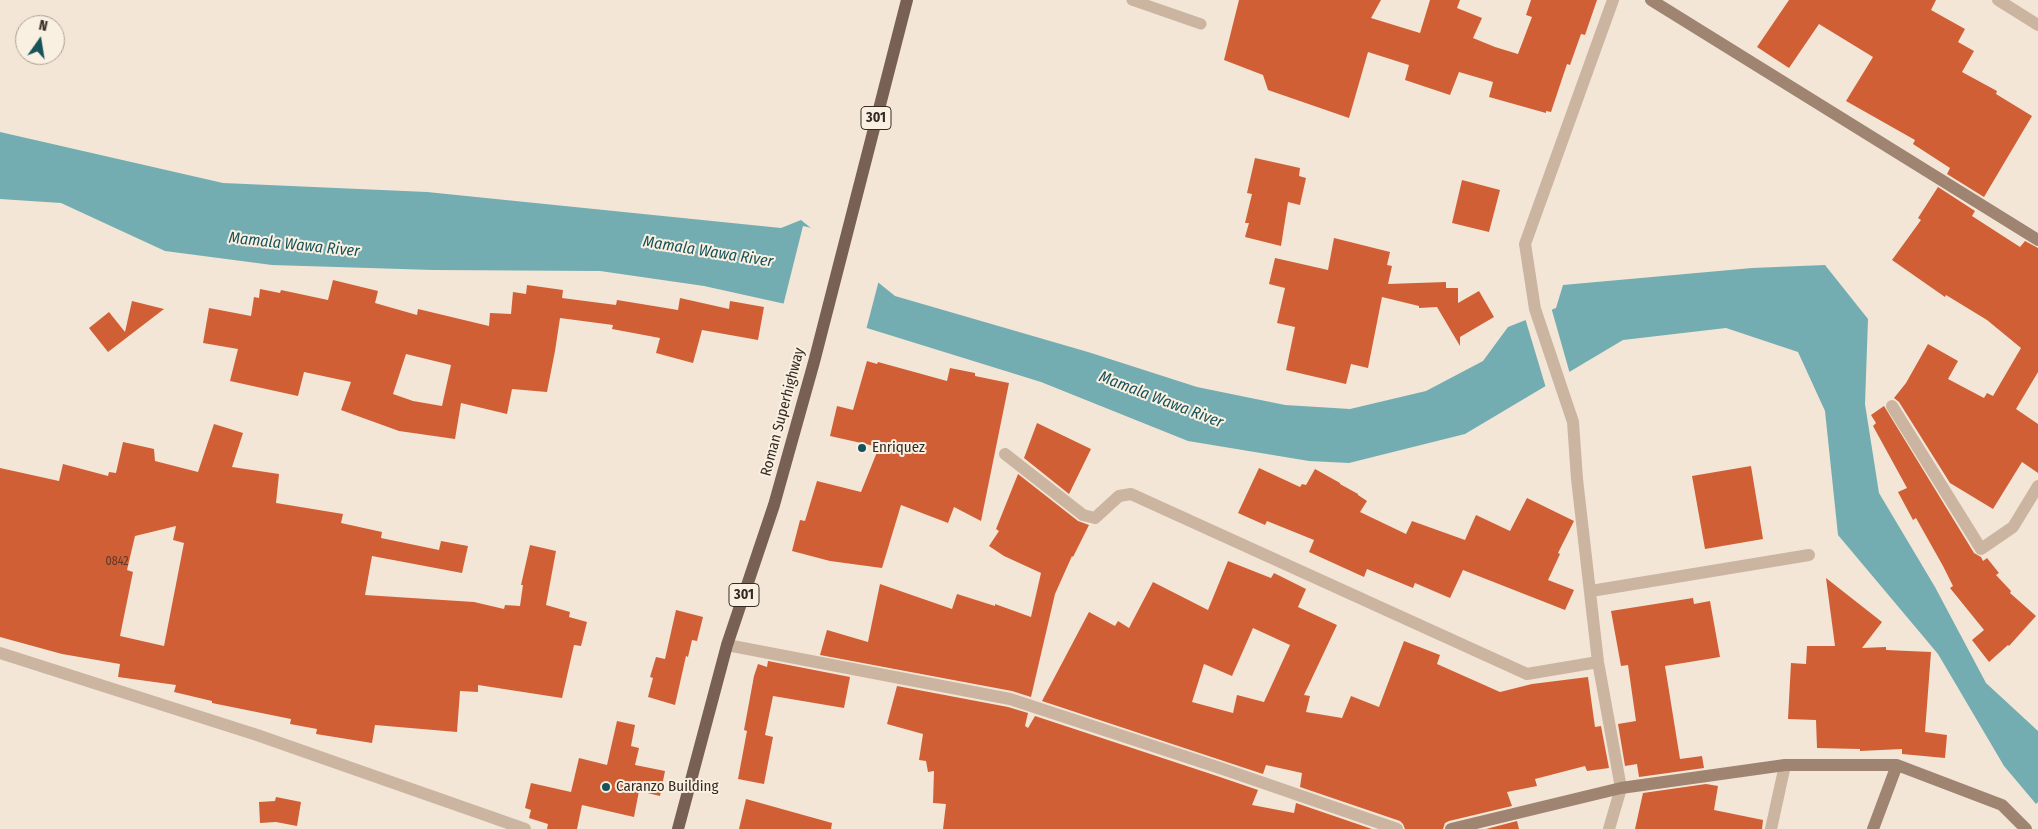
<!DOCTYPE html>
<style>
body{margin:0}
#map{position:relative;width:2038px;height:829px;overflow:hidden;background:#f3e6d6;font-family:"Fira Sans Condensed",sans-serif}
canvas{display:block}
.north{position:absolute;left:15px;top:15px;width:50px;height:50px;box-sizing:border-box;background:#faf0e2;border:1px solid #aba196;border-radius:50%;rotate:13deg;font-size:14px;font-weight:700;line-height:20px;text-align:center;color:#352a24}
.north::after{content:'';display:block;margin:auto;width:18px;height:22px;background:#175359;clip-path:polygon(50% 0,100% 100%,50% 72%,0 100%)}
</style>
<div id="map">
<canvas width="2038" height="829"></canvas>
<div class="north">N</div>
</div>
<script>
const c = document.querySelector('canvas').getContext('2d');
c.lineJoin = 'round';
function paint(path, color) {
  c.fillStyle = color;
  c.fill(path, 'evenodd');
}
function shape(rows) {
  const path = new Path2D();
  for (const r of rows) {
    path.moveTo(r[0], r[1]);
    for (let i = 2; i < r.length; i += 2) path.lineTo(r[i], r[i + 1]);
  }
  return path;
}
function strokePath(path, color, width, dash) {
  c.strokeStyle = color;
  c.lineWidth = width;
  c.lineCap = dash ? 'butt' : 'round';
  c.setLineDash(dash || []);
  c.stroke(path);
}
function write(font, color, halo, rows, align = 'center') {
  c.font = font + ' "Fira Sans Condensed",sans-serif';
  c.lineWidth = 4;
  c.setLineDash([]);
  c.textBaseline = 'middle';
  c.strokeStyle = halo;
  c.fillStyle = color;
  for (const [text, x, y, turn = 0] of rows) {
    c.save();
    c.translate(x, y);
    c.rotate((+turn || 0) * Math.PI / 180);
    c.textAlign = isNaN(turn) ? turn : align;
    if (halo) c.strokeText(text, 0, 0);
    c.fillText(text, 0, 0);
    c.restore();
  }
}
paint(shape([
 [0,132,223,183,427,192,781,228,801,220,895,296,1088,352,1197,387,1285,405,1350,409,1426,391,1483,361,1508,327,1556,308,1563,285,1752,268,1825,265,1868,319,1865,404,1879,493,1935,587,1986,683,2038,731,2038,802,2036,804,2004,766,1938,654,1838,535,1825,411,1798,352,1726,328,1623,340,1465,434,1349,463,1309,461,1188,441,1041,382,799,307,704,286,600,271,433,270,272,265,165,251,61,203,0,199]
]), '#73adb2');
paint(shape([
 [803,226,816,229,879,280,866,330,783,306],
 [1551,307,1570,374,1546,388,1525,318]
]), '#f3e6d6');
paint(shape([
 [1239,0,1381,0,1371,18,1420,33,1430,0,1460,0,1457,8,1482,18,1473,38,1495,47,1518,54,1532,17,1526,15,1531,0,1597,0,1585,35,1581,34,1570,65,1567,64,1551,112,1546,111,1546,113,1489,97,1493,82,1459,72,1450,95,1405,80,1409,65,1368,52,1349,118,1268,90,1263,75,1224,60],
 [1789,0,1936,0,1931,10,1965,29,1958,42,1974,51,1962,72,1997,91,1996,94,2032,116,1984,197,1947,174,1950,168,1913,144,1915,140,1846,101,1873,57,1819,24,1789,68,1757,47],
 [1255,158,1300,168,1299,176,1306,178,1300,205,1288,202,1281,246,1245,237,1249,223,1245,223,1252,194,1247,193],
 [1462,180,1500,190,1489,232,1452,223],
 [1938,187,1975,211,1972,216,2020,247,2025,241,2038,248,2038,372,2016,409,2038,424,2038,473,2022,462,1993,509,1950,483,1899,402,1894,398,1906,383,1928,344,1958,361,1948,379,1984,398,1987,393,1993,396,2021,348,1987,320,1946,295,1945,297,1892,260,1921,220,1918,218],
 [1334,238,1390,252,1387,265,1392,266,1388,284,1446,282,1446,288,1458,288,1458,303,1479,291,1494,317,1460,337,1460,346,1437,307,1419,308,1419,306,1382,297,1368,368,1351,364,1346,384,1286,370,1295,327,1277,323,1285,288,1269,284,1275,258,1328,270],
 [333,280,378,291,375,303,417,315,418,309,489,326,490,313,511,314,513,292,526,294,527,285,563,290,562,298,616,305,617,300,678,310,680,298,729,309,730,301,764,307,758,340,702,330,693,363,656,353,660,338,612,329,613,325,560,318,555,351,547,392,512,389,507,414,461,403,455,439,399,431,341,410,351,382,304,372,298,396,230,381,238,349,203,343,209,308,251,316,254,297,259,298,260,289,280,293,281,290,328,300],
 [406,354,451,365,442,406,413,401,393,394],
 [132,301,164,309,108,352,89,328,109,312,125,332],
 [867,361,877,364,878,362,947,381,950,368,975,373,975,376,1009,383,981,521,954,507,948,523,901,505,882,568,830,561,792,551,800,520,805,521,817,481,861,492,879,447,830,436,837,406,853,410],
 [1884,406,1974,553,1981,557,1983,561,1987,558,1999,573,1996,575,2011,591,2010,593,2036,616,2009,646,2008,645,1989,662,1972,640,1984,630,1950,588,1953,586,1943,566,1916,518,1913,520,1898,492,1907,488,1873,426,1876,423,1871,415],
 [1037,423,1091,449,1069,494,1024,458],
 [214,424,243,433,232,467,279,474,276,503,343,514,341,523,382,532,381,538,439,550,441,541,468,546,462,573,372,556,365,595,474,602,504,609,505,605,520,606,523,585,521,585,530,545,556,551,546,605,570,612,569,617,587,622,581,646,574,645,562,698,478,685,478,692,460,691,457,732,375,725,372,743,316,734,317,729,290,724,291,719,212,703,212,701,174,692,176,685,118,677,120,664,62,654,0,637,0,468,59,481,63,464,108,476,109,472,116,473,123,442,154,449,155,461,198,472],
 [176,526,173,540,184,543,164,646,120,636,133,572,127,570,135,536],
 [1751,466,1763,539,1705,549,1692,476],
 [1259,468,1300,487,1302,484,1306,485,1315,469,1340,483,1340,484,1358,494,1358,495,1367,501,1360,512,1406,534,1412,521,1465,540,1476,515,1510,531,1527,498,1574,521,1558,553,1560,554,1548,580,1574,590,1565,610,1463,570,1450,598,1415,583,1413,588,1367,569,1364,577,1309,552,1314,540,1267,521,1265,525,1238,513],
 [1018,474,1078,521,1089,525,1073,557,1072,556,1055,594,1031,697,1012,691,820,655,827,630,868,642,880,584,952,609,957,594,995,606,995,604,1031,617,1041,573,1004,556,989,546,999,531,996,529],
 [1228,561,1271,578,1274,573,1306,589,1298,607,1337,625,1304,695,1310,696,1306,712,1342,718,1351,696,1379,707,1404,641,1440,655,1437,664,1500,692,1532,684,1588,677,1595,727,1601,726,1609,768,1587,771,1585,766,1535,779,1537,786,1507,792,1512,806,1449,821,1445,823,1443,829,1405,829,1403,824,1400,821,1300,787,1302,773,1266,765,1263,774,1042,701,1089,612,1115,626,1118,621,1129,628,1153,582,1208,610],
 [1253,628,1290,645,1264,702,1237,695,1233,713,1192,702,1204,664,1232,676],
 [1826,578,1882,622,1862,648,1886,647,1886,650,1931,652,1925,732,1947,735,1945,758,1902,754,1902,749,1860,751,1860,749,1817,748,1816,720,1788,719,1791,663,1806,664,1807,646,1835,646],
 [1693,598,1694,604,1710,601,1720,657,1665,666,1680,759,1702,756,1704,768,1639,777,1637,764,1625,766,1618,724,1636,721,1628,665,1621,666,1611,611],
 [676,610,703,617,697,641,692,640,688,657,686,656,675,705,648,697,653,678,650,677,656,657,665,659],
 [768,661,850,677,844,708,773,696,765,735,773,737,764,784,738,779,747,731,744,730,754,676,758,664,767,667],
 [897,686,1008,707,1028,713,1025,726,1028,728,1035,716,1217,776,1258,790,1252,805,1294,813,1296,803,1372,829,943,829,946,804,933,803,934,771,928,772,926,761,919,760,923,734,887,724],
 [617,721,635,725,631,746,639,748,635,765,665,771,660,796,639,791,634,817,582,805,577,829,547,829,548,824,529,818,531,810,525,808,531,783,571,792,579,758,607,765],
 [1706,784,1718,786,1714,810,1763,820,1762,829,1635,829,1643,793],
 [276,797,301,802,297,826,276,822,260,823,259,802,275,801],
 [746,799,832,823,831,829,739,829],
 [1517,821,1519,829,1486,829]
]), '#d05f36');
strokePath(shape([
 [1132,0,1201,24]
]), '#cbb5a1', 11);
strokePath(shape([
 [1998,0,2038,25],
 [1892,406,1981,549,2013,527,2038,486],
 [1005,454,1083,515,1095,518,1119,496,1131,494,1527,674,1598,662],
 [1591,591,1809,555],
 [727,645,1010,699,1220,768,1397,829],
 [0,653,257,735,525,829],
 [1609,829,1621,788,1598,662,1577,479,1573,422,1535,309,1525,244,1613,0],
 [1771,829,1785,765]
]), '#cbb5a1', 12);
strokePath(shape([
 [1651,0,2038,240],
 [1451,829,1621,788,1785,765,1897,765,2002,805,2026,829],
 [1873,829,1897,765]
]), '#9f8472', 12);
strokePath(shape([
 [678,829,727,645,774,505,814,362,907,0]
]), '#786154', 12);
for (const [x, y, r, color] of [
 [862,448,5,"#175359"],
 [606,787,5,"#175359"]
]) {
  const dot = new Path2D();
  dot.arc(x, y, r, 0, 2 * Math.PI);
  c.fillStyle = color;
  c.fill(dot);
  strokePath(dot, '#faf0e2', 2);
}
write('12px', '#5c3728', null, [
 ["0842",117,562]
]);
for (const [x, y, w] of [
 [876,118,30],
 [744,595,30]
]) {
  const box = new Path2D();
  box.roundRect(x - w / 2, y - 11.5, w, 23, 4);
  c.fillStyle = '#faf0e2';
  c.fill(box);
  strokePath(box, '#352a24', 1);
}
write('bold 14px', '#352a24', null, [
 ["301",876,118],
 ["301",744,595]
]);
write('15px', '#352a24', '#faf0e2', [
 ["Roman Superhighway",783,412,-75]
]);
write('15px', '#352a24', '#faf0e2', [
 ["Enriquez",872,448],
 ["Caranzo Building",616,787]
], 'left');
write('italic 16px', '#175359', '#faf0e2', [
 ["Mamala Wawa River",294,245,6],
 ["Mamala Wawa River",708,252,9],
 ["Mamala Wawa River",1161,400,21]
]);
</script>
